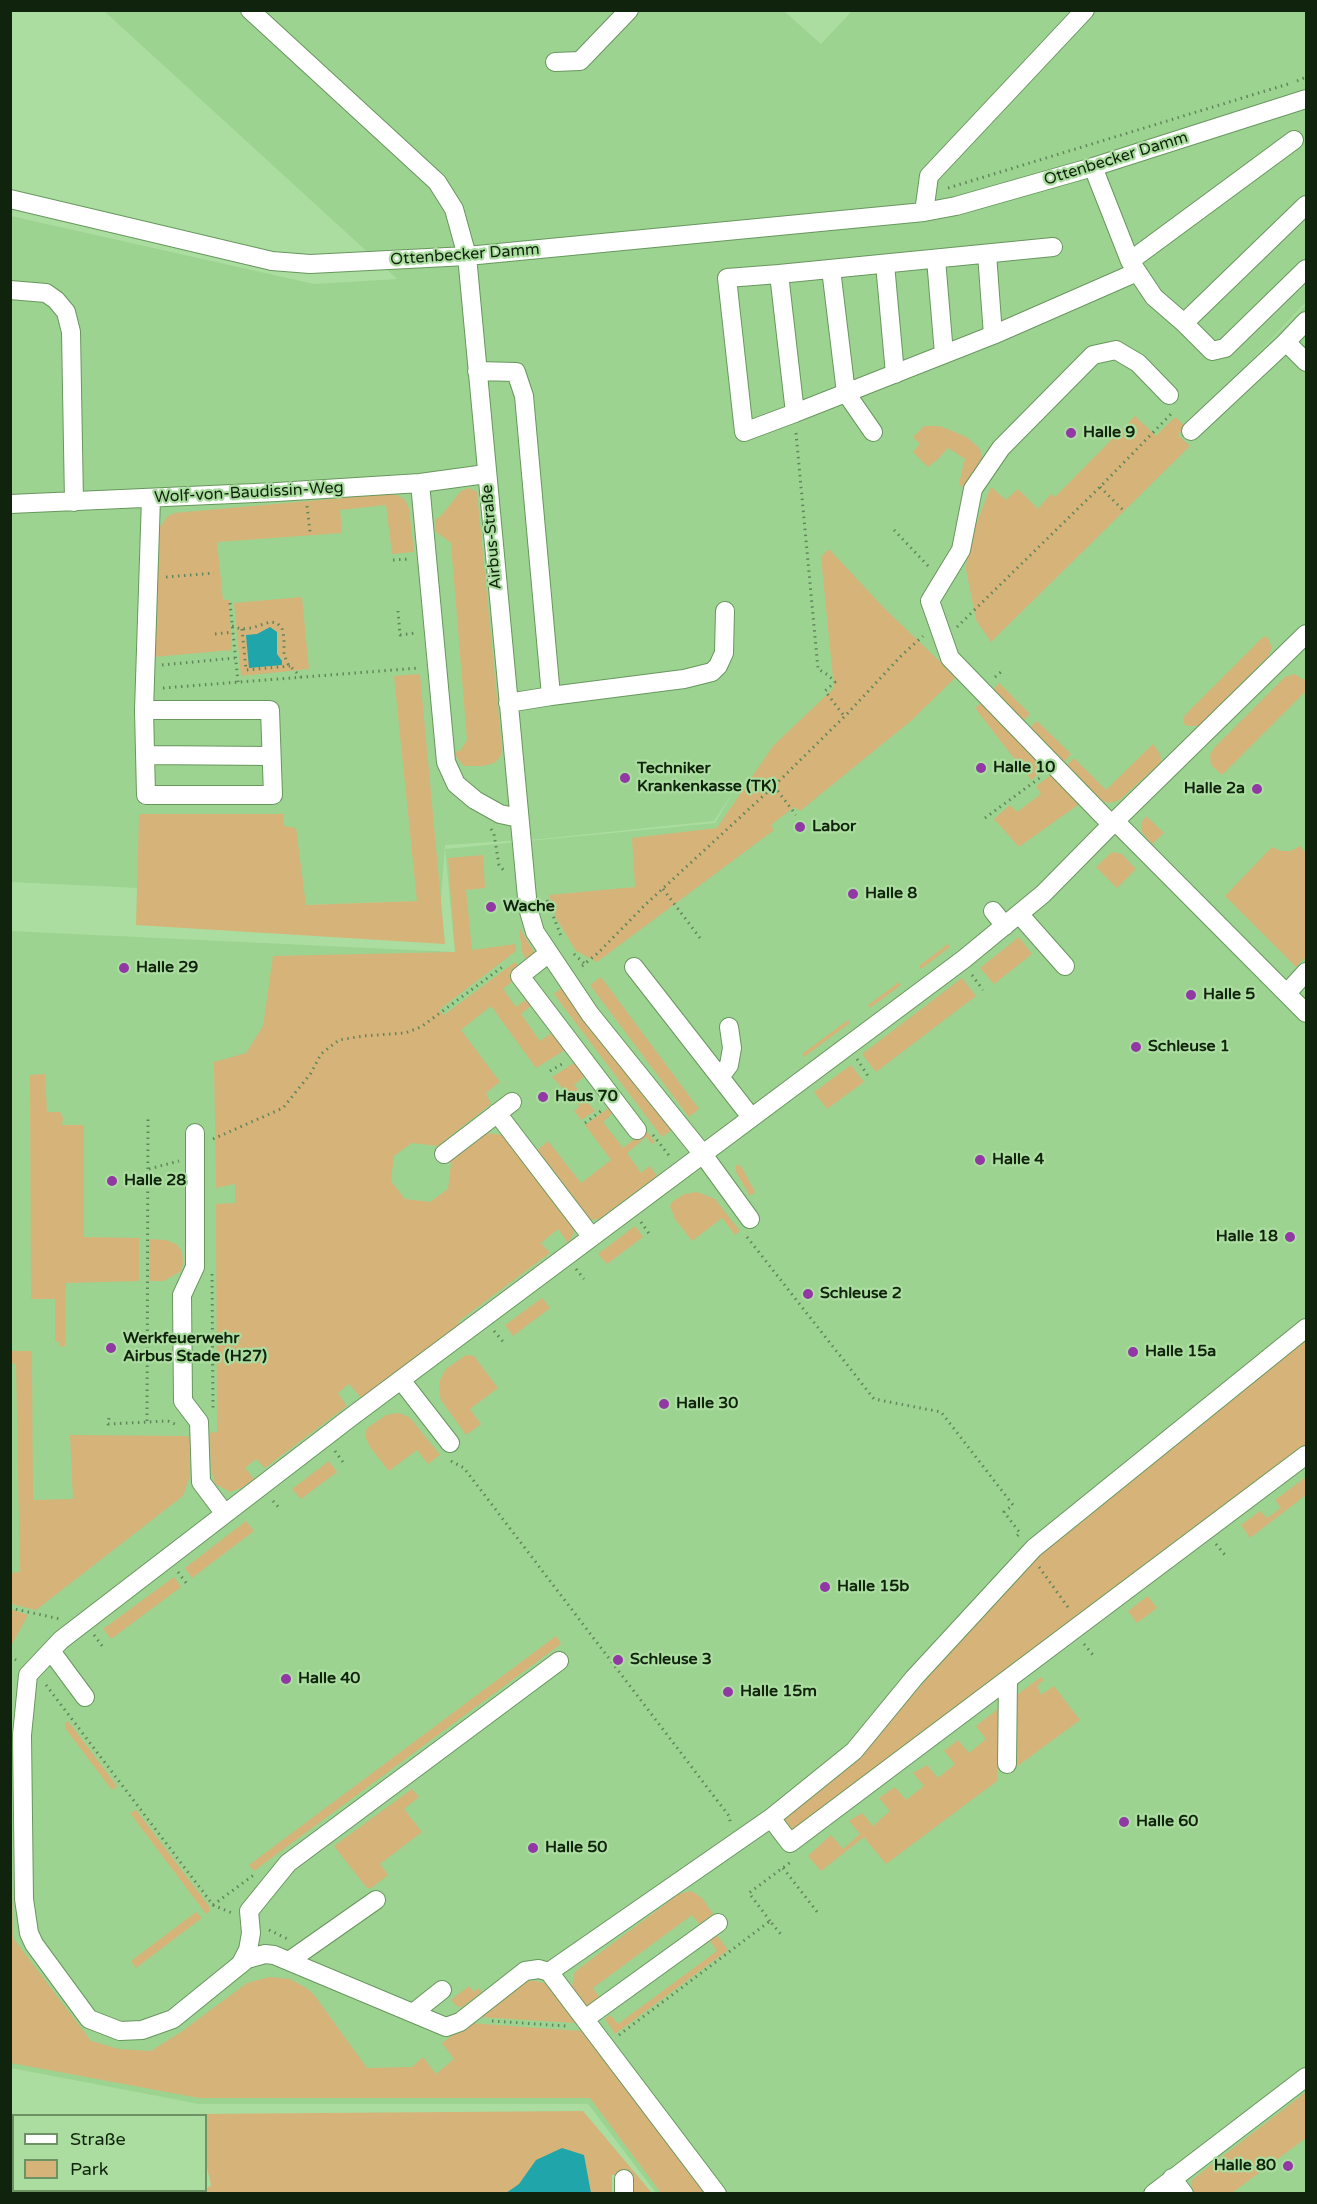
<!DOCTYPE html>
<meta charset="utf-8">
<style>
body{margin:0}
#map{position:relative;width:1317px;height:2204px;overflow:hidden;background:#abdda0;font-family:"Varela Round",sans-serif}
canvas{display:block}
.frame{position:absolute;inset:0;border:12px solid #10230c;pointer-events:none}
.legend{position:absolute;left:12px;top:2114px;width:195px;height:78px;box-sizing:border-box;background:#abdda0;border:2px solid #6d9365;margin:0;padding:8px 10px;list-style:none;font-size:18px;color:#10230c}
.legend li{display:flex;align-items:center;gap:12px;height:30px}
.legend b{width:30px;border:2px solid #6d9365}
</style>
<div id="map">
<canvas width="1317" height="2204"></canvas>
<div class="frame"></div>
<ul class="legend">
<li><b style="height:8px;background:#fff"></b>Straße</li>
<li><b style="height:16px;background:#d6b379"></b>Park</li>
</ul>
</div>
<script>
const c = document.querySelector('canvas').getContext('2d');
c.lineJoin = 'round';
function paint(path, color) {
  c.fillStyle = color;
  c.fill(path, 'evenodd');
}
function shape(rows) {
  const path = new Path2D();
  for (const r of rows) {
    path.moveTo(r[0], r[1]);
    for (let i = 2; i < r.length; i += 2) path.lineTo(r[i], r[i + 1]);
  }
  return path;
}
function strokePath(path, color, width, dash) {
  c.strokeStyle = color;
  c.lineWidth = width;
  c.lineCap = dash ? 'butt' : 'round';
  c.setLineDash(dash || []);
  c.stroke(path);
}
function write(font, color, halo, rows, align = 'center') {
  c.font = font + ' "Varela Round",sans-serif';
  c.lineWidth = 4.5;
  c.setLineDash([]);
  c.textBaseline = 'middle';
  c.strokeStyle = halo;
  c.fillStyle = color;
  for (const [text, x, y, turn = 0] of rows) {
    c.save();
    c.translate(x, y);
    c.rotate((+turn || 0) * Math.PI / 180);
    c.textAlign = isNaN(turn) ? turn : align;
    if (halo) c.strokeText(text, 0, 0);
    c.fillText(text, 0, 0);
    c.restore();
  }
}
paint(shape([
 [104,11,784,11,821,44,852,11,1306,11,1306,302,1243,369,1306,305,1306,2193,656,2193,588,2104,199,2104,11,2068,11,931,455,952,445,849,715,823,735,789,714,821,540,839,445,845,441,900,305,905,137,888,11,882,11,216,314,284,397,279]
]), '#9dd391');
paint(shape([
 [1135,416,1156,436,1175,417,1185,426,1178,435,1190,446,991,642,976,620,966,569,969,542,991,487,1006,500,1018,489,1038,509,1051,494,1055,497],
 [924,426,939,426,955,432,968,438,980,449,984,466,962,487,959,484,965,459,948,448,938,459,928,467,913,452,920,444,913,437],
 [469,488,477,492,502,750,500,758,494,763,483,766,464,766,452,752,460,751,467,740,451,543,435,531,435,520,441,516,461,491],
 [388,494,397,495,405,500,409,508,414,552,392,554,386,505,340,510,342,533,217,542,223,600,229,600,232,650,154,657,157,531,167,517,174,513],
 [829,549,884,608,956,677,912,720,800,811,794,807,771,825,774,830,597,962,576,951,556,918,549,895,635,887,632,838,717,828,773,746,834,688,821,557],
 [302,597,309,669,241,676,234,603],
 [1264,636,1268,638,1272,648,1268,657,1199,726,1188,726,1184,724,1183,719,1185,715],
 [420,674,445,944,136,925,139,814,283,814,284,826,296,828,306,905,417,901,394,676],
 [1294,674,1306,681,1306,691,1222,775,1211,765,1210,755,1214,748,1285,677],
 [999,683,1030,714,1023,721,992,691],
 [984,701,1047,767,1031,780,975,708],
 [1037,721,1071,754,1064,762,1029,728],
 [1153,744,1160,754,1161,762,1120,800,1113,802,1107,803,1098,798,1066,766,1074,758,1106,790],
 [1054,773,1082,802,1019,847,994,819,1010,805,1017,812,1041,794,1036,786],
 [1146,816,1164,833,1152,844,1142,832,1141,823],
 [1300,846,1306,853,1306,957,1296,967,1225,896,1272,847,1281,851,1291,851],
 [1112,852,1122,854,1136,869,1117,888,1096,867],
 [483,855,485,888,466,890,472,950,516,944,516,951,439,1010,444,1015,515,962,521,968,514,980,503,989,516,1007,528,998,532,1005,521,1014,540,1041,552,1033,565,1050,536,1068,491,1006,461,1030,500,1082,486,1093,491,1104,438,1146,412,1143,394,1156,391,1181,405,1199,430,1202,448,1189,451,1164,449,1161,487,1133,508,1136,572,1222,574,1230,572,1237,568,1243,558,1229,541,1243,550,1253,458,1322,460,1325,362,1399,349,1384,338,1393,347,1406,265,1468,256,1459,245,1468,254,1479,243,1487,230,1492,215,1484,211,1468,210,1433,217,1432,216,1204,235,1203,235,1184,216,1188,214,1062,246,1053,263,1026,273,956,455,952,448,858],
 [519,927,536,955,527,962,522,952],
 [1019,937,1032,954,994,984,980,968],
 [948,944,950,947,921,969,919,966],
 [601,977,699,1109,689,1117,590,985],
 [962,978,976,996,876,1072,862,1054],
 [899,982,901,985,870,1008,868,1005],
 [564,986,673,1129,662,1137,554,994],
 [848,1020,850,1023,804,1057,802,1054],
 [574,1063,586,1075,574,1085,595,1111,581,1120,574,1111,580,1106,552,1077],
 [851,1065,864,1082,827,1109,814,1092],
 [45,1074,47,1112,60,1112,63,1118,62,1125,84,1125,84,1237,139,1238,139,1281,66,1283,65,1346,60,1347,59,1342,55,1341,55,1299,31,1299,30,1075],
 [610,1107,614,1112,603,1122,623,1148,646,1130,655,1142,652,1144,646,1137,627,1153,641,1173,650,1166,657,1176,599,1219,590,1220,535,1152,548,1141,581,1183,611,1160,585,1125],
 [736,1165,741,1166,755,1192,750,1196,736,1172],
 [697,1192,715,1199,740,1231,735,1235,722,1218,692,1241,675,1219,670,1206,672,1202,684,1194],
 [635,1226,643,1237,607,1264,598,1254],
 [149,1239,166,1240,176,1244,182,1251,183,1263,181,1271,164,1281,149,1281],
 [542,1298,550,1308,513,1336,505,1325],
 [1306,1338,1306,1446,794,1832,783,1817,858,1758,1030,1560],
 [11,1351,32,1351,33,1500,73,1499,70,1435,188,1436,189,1439,190,1476,183,1496,36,1610,11,1604,11,1573,20,1572,16,1364,11,1363],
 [466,1355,474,1356,498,1388,470,1409,481,1424,466,1435,441,1400,439,1390,440,1380,446,1369],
 [399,1413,407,1416,412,1420,440,1455,428,1464,417,1450,389,1471,370,1447,365,1436,367,1428,386,1415],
 [329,1461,337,1472,301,1499,292,1489],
 [1306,1477,1306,1495,1250,1538,1241,1525,1260,1511,1267,1518,1281,1508,1275,1500],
 [246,1521,254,1531,192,1578,185,1568],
 [174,1577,181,1587,111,1639,103,1629],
 [1148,1596,1157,1608,1137,1623,1128,1611],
 [10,1609,28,1615,11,1646,10,1645],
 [556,1636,561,1644,254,1871,249,1865],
 [1041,1677,1044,1680,1037,1686,1041,1695,1054,1686,1080,1720,1015,1768,1017,1695],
 [998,1709,997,1781,886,1864,864,1837,821,1871,808,1856,831,1835,843,1849,860,1834,849,1821,862,1813,873,1826,890,1811,879,1798,895,1787,906,1800,924,1786,913,1773,927,1765,938,1778,955,1764,944,1751,958,1740,969,1753,986,1739,976,1726],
 [68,1721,117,1786,112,1790,65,1728,65,1723],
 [10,1768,13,1938,91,2041,119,2049,151,2051,181,2032,247,1983,269,1977,290,1979,308,1989,315,1996,367,2068,412,2067,423,2057,436,2074,454,2059,442,2043,469,2023,582,2031,704,2193,661,2193,590,2098,199,2098,11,2063],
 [412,1789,419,1797,404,1809,422,1832,380,1864,388,1875,370,1889,366,1887,334,1846],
 [136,1810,209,1906,209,1912,206,1914,130,1813],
 [691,1891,702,1898,713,1914,699,1924,692,1915,593,1988,600,1998,587,2008,572,1988,574,1974,577,1970,679,1894],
 [196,1912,202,1918,136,1968,131,1961],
 [717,1935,728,1950,615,2034,605,2019,610,2015,618,2024,717,1951,710,1941],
 [526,1981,537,1981,546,1984,576,2023,478,2017,520,1984],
 [469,1986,474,1992,479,1988,482,1992,462,2007,458,2007,451,2000],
 [1306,2092,1306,2138,1232,2193,1194,2193,1191,2184,1193,2179],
 [583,2111,652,2193,632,2193,631,2174,612,2175,612,2194,201,2193,211,2185,206,2164,206,2116,193,2115,193,2114]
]), '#d6b379');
paint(shape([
 [270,627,277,632,277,654,282,661,282,665,249,668,246,635,257,634],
 [562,2148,584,2155,591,2193,506,2193,519,2184,536,2160]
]), '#20a5ab');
const minor = shape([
 [250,10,437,182,454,209,467,256,528,908,535,932,590,1014,702,1153,750,1219],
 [555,62,580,61,629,10],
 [1093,167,1130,261,1154,297,1184,323,1306,205],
 [10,199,272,261,310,264,467,256,924,212,956,206,1093,167,1306,99],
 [924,212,929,176,1085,10],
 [1053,247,779,274,795,413,993,335,1137,272],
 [987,254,993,335],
 [936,259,944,354],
 [1130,261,1294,140],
 [885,264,895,374],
 [831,269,846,393,873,432],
 [779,274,727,278,744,432,795,413],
 [10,290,46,293,56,300,66,312,71,332,74,502],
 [1306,321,1286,342,1306,362],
 [1184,323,1212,351,1225,348,1306,269],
 [477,371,516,372,524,396,551,696,508,703],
 [1191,431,1286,342],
 [420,483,446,762,456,784,475,800,500,814,519,818],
 [10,504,277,492,420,483,486,474],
 [551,696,684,679,712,672,718,666,724,653,725,611],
 [144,710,270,710,273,795,146,795,144,710],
 [144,710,151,498],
 [145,755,271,756],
 [1115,821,1306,634],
 [1112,825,950,658,930,601,961,550,973,489,1001,448,1093,355,1116,350,1138,363,1169,395],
 [993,911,1005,926],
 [1019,914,1065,966],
 [549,953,520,976,637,1130],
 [634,967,751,1117],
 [1287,993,1306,972],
 [1306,1013,1115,821,1043,894,964,959,351,1417,61,1640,28,1675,22,1735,24,1899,29,1933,34,1944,89,2019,120,2031,142,2030,173,2019,247,1959,265,1954,274,1955,446,2027,460,2022,525,1971,539,1969,549,1972,771,1818,790,1843,1306,1455],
 [720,1077,729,1065,732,1048,729,1027],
 [497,1113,591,1236],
 [195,1133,195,1267,182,1295,183,1401,199,1422,201,1482,225,1514],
 [444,1154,512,1102],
 [401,1380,450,1443],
 [51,1651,85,1697],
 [1007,1764,1008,1679],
 [771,1818,854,1751,914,1678,1034,1548,1306,1328],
 [289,1961,376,1900],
 [240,1965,248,1950,251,1933,249,1911,288,1863,559,1661],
 [549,1972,717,2194],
 [413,2013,442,1990],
 [585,2019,718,1923],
 [1172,2178,1184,2194],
 [624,2179,624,2194],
 [1153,2194,1306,2077]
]);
strokePath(minor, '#68975e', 20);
strokePath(shape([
 [1297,81,1306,77],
 [948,188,1288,84],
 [796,433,818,669,828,675,835,682,825,691,844,716],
 [1100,487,1123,510],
 [307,506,310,532],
 [894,530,930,568],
 [393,560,409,559],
 [166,577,214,573],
 [230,603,238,682],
 [398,611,400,635,416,633],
 [232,626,241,629,252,628,270,622,277,623,282,628,284,638,284,655,288,664,301,677],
 [957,627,1100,487,1171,414],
 [242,629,246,670,290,666],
 [215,634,233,632],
 [162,665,235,658],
 [995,677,1002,671],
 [163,688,419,668],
 [774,786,796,815],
 [985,818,1041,777],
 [491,829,494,834,499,865,506,873],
 [663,889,700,938],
 [547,900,561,936],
 [574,954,584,963],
 [582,966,598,953,646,904,774,786,847,714,901,656,923,636],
 [972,975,983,990],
 [857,1059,870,1079],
 [550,1071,564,1063],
 [585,1123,601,1111],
 [653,1135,671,1158],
 [213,1139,283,1108,311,1073,321,1054,339,1040,363,1036,405,1033,421,1027,505,965],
 [149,1169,179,1161],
 [641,1222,650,1235],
 [747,1237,874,1399,941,1412,1013,1505,1004,1512,1020,1533,1017,1536],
 [576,1269,584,1279],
 [212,1274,213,1409],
 [494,1331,505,1344],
 [109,1418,108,1424,168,1421,177,1425],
 [147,1421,148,1118],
 [335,1451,345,1465],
 [451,1461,464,1468,729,1816,731,1825],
 [273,1501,281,1510],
 [1216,1544,1225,1555],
 [1039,1567,1070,1610],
 [178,1572,187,1584],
 [10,1608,60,1619],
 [94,1635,103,1647],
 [1084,1644,1093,1655],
 [10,1656,16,1660],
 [46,1685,213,1905,232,1913],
 [783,1868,818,1913],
 [213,1905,255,1874],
 [770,1921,749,1893,792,1861],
 [269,1930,290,1940],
 [492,2021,566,2026],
 [619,2035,770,1921,783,1937]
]), '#62865b', 3, [1.5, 4.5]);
strokePath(minor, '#fff', 18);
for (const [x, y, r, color] of [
 [1071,433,6,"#9138a4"],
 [981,768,6,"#9138a4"],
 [625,778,6,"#9138a4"],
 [1257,789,6,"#9138a4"],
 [800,827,6,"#9138a4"],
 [853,894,6,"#9138a4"],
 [491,907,6,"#9138a4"],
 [124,968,6,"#9138a4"],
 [1191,995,6,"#9138a4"],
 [1136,1047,6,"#9138a4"],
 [543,1097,6,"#9138a4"],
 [980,1160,6,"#9138a4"],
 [112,1181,6,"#9138a4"],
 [1290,1237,6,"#9138a4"],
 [808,1294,6,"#9138a4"],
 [111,1348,6,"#9138a4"],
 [1133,1352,6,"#9138a4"],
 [664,1404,6,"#9138a4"],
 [825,1587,6,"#9138a4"],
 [618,1660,6,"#9138a4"],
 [286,1679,6,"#9138a4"],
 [728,1692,6,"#9138a4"],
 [1124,1822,6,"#9138a4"],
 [533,1848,6,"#9138a4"],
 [1288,2166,6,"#9138a4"]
]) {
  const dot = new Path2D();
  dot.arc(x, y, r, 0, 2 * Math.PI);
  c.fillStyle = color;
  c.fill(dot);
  strokePath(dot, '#abdda0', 2);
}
write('16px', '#10230c', '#abdda0', [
 ["Ottenbecker Damm",1116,159,-17],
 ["Ottenbecker Damm",465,255,-4],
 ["Wolf-von-Baudissin-Weg",249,493,-3],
 ["Airbus-Straße",492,537,-95]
]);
write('bold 16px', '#10230c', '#abdda0', [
 ["Halle 9",1083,433],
 ["Halle 10",993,768],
 ["Techniker",637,769],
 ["Krankenkasse (TK)",637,787],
 ["Halle 2a",1245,789,"right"],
 ["Labor",812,827],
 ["Halle 8",865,894],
 ["Wache",503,907],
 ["Halle 29",136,968],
 ["Halle 5",1203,995],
 ["Schleuse 1",1148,1047],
 ["Haus 70",555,1097],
 ["Halle 4",992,1160],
 ["Halle 28",124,1181],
 ["Halle 18",1278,1237,"right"],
 ["Schleuse 2",820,1294],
 ["Werkfeuerwehr",123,1339],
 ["Airbus Stade (H27)",123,1357],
 ["Halle 15a",1145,1352],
 ["Halle 30",676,1404],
 ["Halle 15b",837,1587],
 ["Schleuse 3",630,1660],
 ["Halle 40",298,1679],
 ["Halle 15m",740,1692],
 ["Halle 60",1136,1822],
 ["Halle 50",545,1848],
 ["Halle 80",1276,2166,"right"]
], 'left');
</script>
